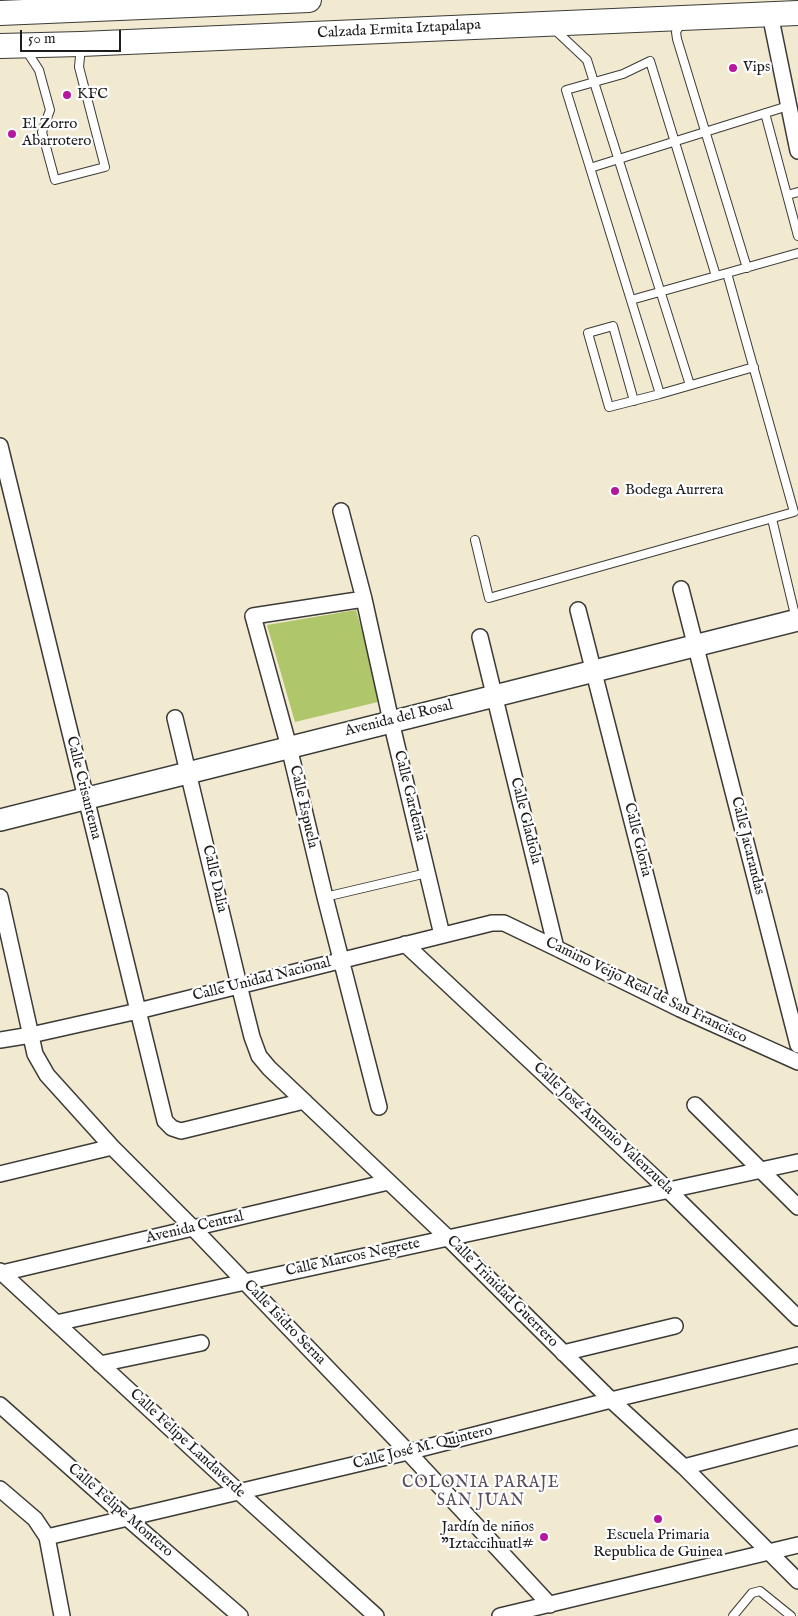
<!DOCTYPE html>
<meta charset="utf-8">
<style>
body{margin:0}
#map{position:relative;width:798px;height:1616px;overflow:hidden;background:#f1e9d0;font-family:"IM FELL English",serif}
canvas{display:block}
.scale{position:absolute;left:20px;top:30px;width:101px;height:22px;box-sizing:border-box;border:2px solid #1c1c1c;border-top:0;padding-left:6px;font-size:15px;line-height:18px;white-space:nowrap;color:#1c1c1c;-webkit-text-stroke:4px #fff;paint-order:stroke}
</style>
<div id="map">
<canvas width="798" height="1616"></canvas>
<div class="scale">50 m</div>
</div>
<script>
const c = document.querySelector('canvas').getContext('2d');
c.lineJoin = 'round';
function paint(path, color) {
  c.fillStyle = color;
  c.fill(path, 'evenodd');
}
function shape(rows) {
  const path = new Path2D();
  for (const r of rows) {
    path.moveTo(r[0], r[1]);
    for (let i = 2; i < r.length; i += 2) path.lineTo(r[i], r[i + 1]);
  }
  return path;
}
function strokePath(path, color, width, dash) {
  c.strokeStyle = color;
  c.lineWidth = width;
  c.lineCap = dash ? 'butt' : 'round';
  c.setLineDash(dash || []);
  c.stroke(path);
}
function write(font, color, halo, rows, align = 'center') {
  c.font = font + ' "IM FELL English",serif';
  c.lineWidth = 4.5;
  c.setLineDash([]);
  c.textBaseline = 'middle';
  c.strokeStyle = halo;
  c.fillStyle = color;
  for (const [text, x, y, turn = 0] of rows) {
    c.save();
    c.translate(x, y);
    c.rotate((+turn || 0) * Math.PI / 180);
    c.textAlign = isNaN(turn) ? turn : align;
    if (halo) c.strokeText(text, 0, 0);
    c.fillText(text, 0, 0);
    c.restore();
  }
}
paint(shape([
 [356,610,382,701,295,722,267,625]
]), '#afc66b');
const lane = shape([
 [682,22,676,32,677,39,747,268],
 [553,28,587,60,690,385],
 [26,50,39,70,50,110,42,132,55,180,105,167,79,67,81,46],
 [765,113,798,236],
 [590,168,788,106],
 [787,195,798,192],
 [631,300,798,253],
 [660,394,566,90,623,74,650,61,716,276],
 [634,401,613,326,588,333,609,407,660,394,754,367],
 [772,519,796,619],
 [475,540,489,598,794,512,727,273],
 [325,897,427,873],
 [733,1616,752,1593,760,1591,791,1616]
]);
const street = shape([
 [770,14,798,151],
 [0,446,165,1121,172,1128,181,1131,304,1101],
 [341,511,364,599,391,721,442,935],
 [681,589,798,1045],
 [364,599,253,616,289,747,325,897,379,1107],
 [578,610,680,1009],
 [480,637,556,948],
 [175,718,239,985,252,1037,259,1056,269,1068,448,1238,611,1400,684,1467,798,1581],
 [0,897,35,1054,47,1075,112,1147,193,1228,408,1452,550,1605],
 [405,944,668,1190,798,1318],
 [0,1040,31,1035,138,1011,492,923,504,923,556,948,680,1009,798,1062],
 [695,1105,798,1207],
 [0,1174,112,1147],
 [0,1271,239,1492,376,1616],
 [2,1273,388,1182],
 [56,1323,798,1162],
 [563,1353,675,1326],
 [100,1364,201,1343],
 [0,1405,126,1517,240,1616],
 [684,1467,798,1437],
 [0,1489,35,1519,47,1537,62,1616],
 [47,1537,408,1452,611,1400,798,1355],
 [500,1616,798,1545]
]);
const secondary = shape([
 [0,820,798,620]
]);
const primary = shape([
 [0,13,309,0],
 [0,46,81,44,798,13]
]);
strokePath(lane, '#3c3b37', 10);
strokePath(street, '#3c3b37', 18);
strokePath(secondary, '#3c3b37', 24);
strokePath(primary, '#3c3b37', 26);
strokePath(lane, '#fff', 8);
strokePath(street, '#fff', 15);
strokePath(secondary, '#fff', 21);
strokePath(primary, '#fff', 24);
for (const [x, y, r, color] of [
 [733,68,5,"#b5179e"],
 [67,95,5,"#b5179e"],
 [12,134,5,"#b5179e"],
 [615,491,5,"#b5179e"],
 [658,1519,5,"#b5179e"],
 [544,1537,5,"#b5179e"]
]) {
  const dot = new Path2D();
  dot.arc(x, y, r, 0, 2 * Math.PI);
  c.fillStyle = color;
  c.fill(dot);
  strokePath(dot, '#fff', 2);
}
write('15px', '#1c1c1c', '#fff', [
 ["Calzada Ermita Iztapalapa",399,30,-3],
 ["Avenida del Rosal",399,719,-14],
 ["Calle Crisantema",83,788,76],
 ["Calle Gardenia",409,796,76],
 ["Calle Espuela",303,807,77],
 ["Calle Gladiola",525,821,76],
 ["Calle Gloria",637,840,76],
 ["Calle Jacarandas",747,846,76],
 ["Calle Dalia",214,879,77],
 ["Calle Unidad Nacional",262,980,-14],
 ["Camino Veijo Real de San Francisco",646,991,26],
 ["Calle José Antonio Valenzuela",603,1129,43],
 ["Avenida Central",195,1228,-13],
 ["Calle Marcos Negrete",353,1258,-12],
 ["Calle Trinidad Guerrero",502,1292,45],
 ["Calle Isidro Serna",284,1323,46],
 ["Calle Felipe Landaverde",187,1444,43],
 ["Calle José M. Quintero",423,1448,-14],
 ["Calle Felipe Montero",120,1511,41]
]);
write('15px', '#1c1c1c', '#fff', [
 ["Vips",743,68],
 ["KFC",77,95],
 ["El Zorro",22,125],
 ["Abarrotero",22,142],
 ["Bodega Aurrera",625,491],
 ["Jardín de niños",534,1528,"right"],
 ["\"Iztaccihuatl#",534,1545,"right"],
 ["Escuela Primaria",658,1536,"center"],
 ["Republica de Guinea",658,1553,"center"]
], 'left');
c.letterSpacing = '1px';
write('16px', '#584c5d', '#fff', [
 ["COLONIA PARAJE",481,1484],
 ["SAN JUAN",481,1502]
]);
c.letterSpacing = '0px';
</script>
